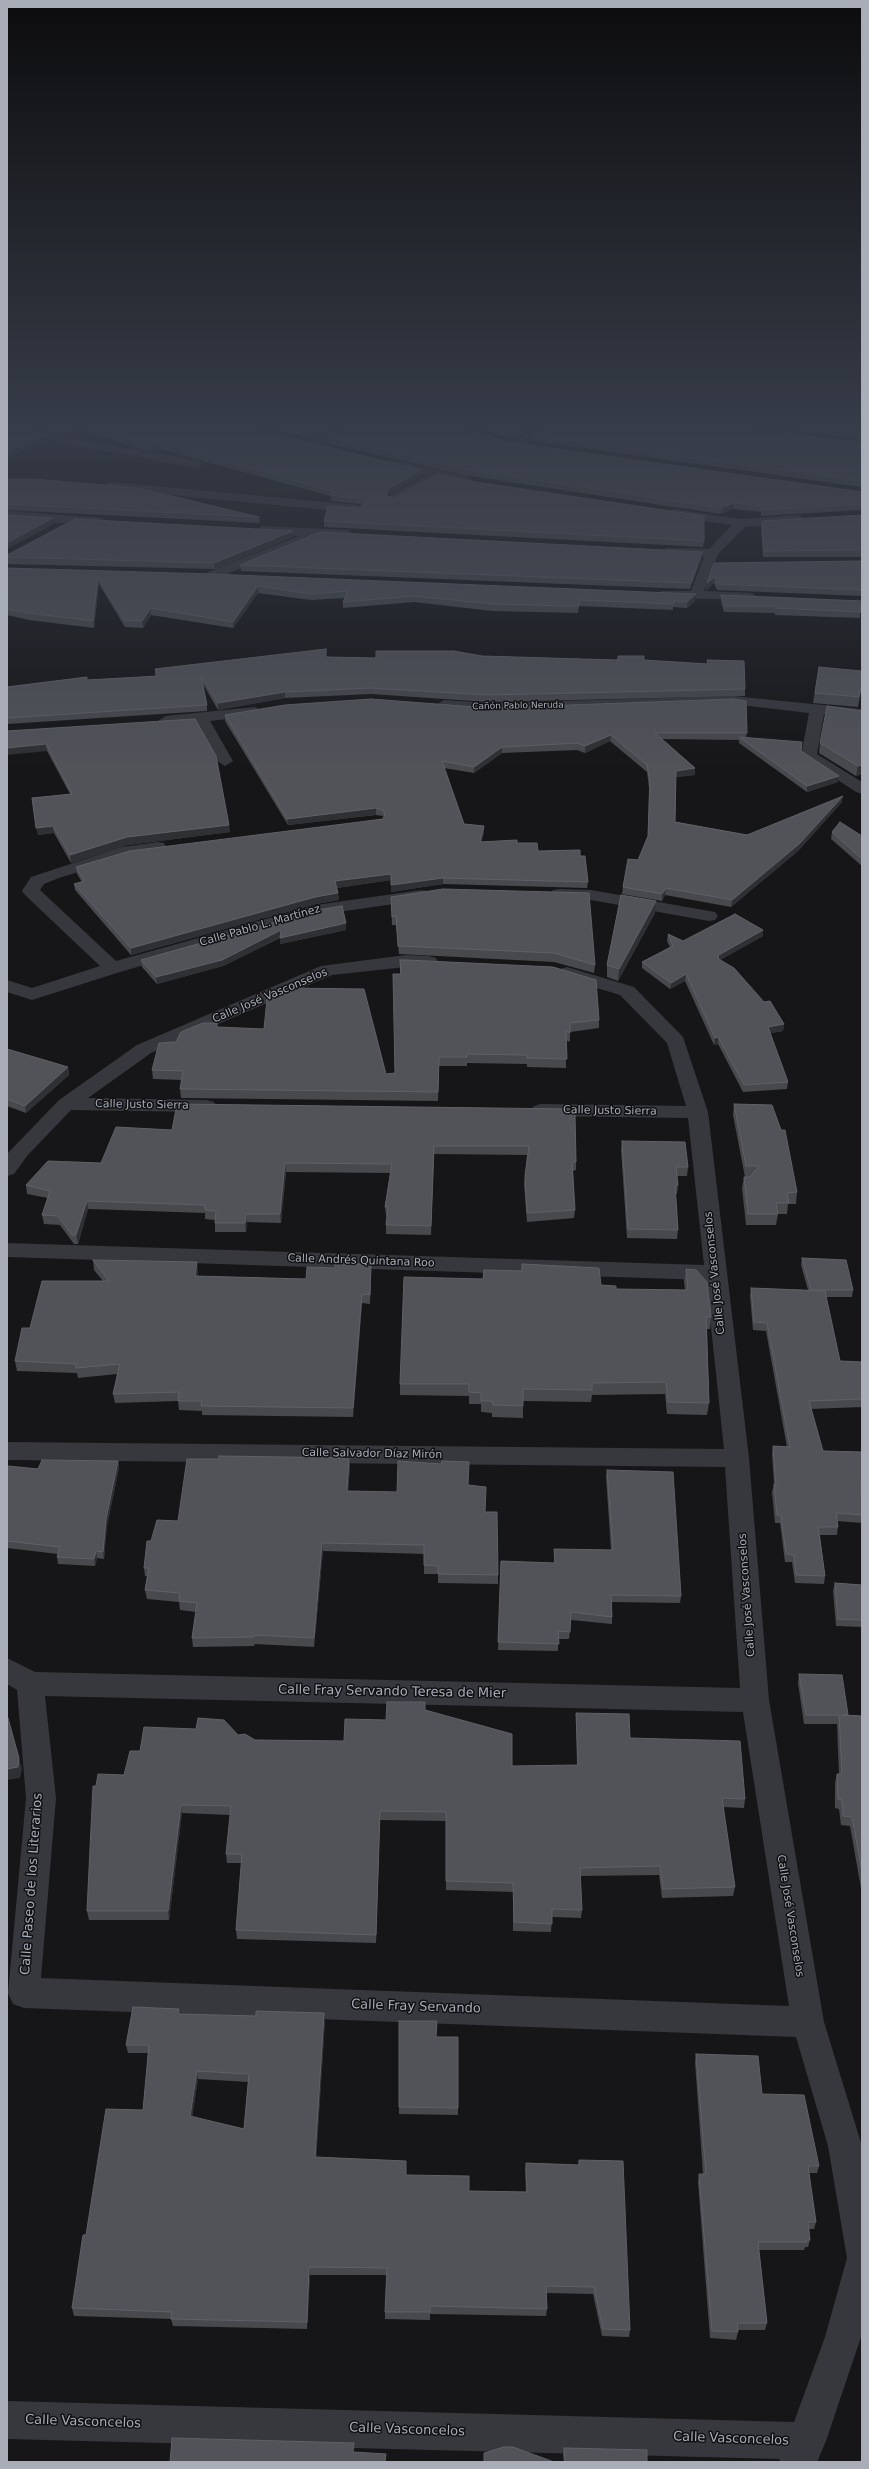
<!DOCTYPE html>
<meta charset="utf-8">
<style>
body{margin:0}
#map{position:relative;width:869px;height:2469px;overflow:hidden;background:#161618;font-family:"DejaVu Sans",sans-serif}
canvas{display:block}
.frame{position:absolute;inset:0;border:8px solid #a8adb8;pointer-events:none}
</style>
<div id="map">
<canvas width="869" height="2469"></canvas>
<div class="frame"></div>
</div>
<script>
const c = document.querySelector('canvas').getContext('2d');
c.lineJoin = 'round';
function shape(rows) {
  const path = new Path2D();
  for (const r of rows) {
    path.moveTo(r[0], r[1]);
    for (let i = 2; i < r.length; i += 2) path.lineTo(r[i], r[i + 1]);
  }
  return path;
}
function paint(path, color) {
  c.fillStyle = color;
  c.fill(path, 'evenodd');
}
function strokePath(path, color, width, dash) {
  c.strokeStyle = color;
  c.lineWidth = width;
  c.lineCap = dash ? 'butt' : 'round';
  c.setLineDash(dash || []);
  c.stroke(path);
}
function write(font, color, halo, rows, align = 'center') {
  c.font = font + ' "DejaVu Sans",sans-serif';
  c.lineWidth = 3;
  c.setLineDash([]);
  c.textBaseline = 'middle';
  c.strokeStyle = halo;
  c.fillStyle = color;
  for (const [text, x, y, turn = 0] of rows) {
    c.save();
    c.translate(x, y);
    c.rotate((+turn || 0) * Math.PI / 180);
    c.textAlign = isNaN(turn) ? turn : align;
    if (halo) c.strokeText(text, 0, 0);
    c.fillText(text, 0, 0);
    c.restore();
  }
}
paint(shape([
 [8,427,28,427,72,439,197,460,203,464,197,468,71,445,10,429,8,427],
 [344,427,361,427,312,446,304,446,302,444,344,427],
 [542,427,558,427,518,446,510,446,508,444,542,427],
 [393,460,466,476,472,480,466,484,438,478,393,503,389,502,387,499,389,496,426,475,389,467,387,464,393,460],
 [111,482,358,505,364,509,358,513,107,489,105,486,107,483,111,482],
 [674,509,741,519,799,515,805,519,799,523,745,527,718,554,704,591,751,593,758,597,756,600,666,598,661,597,659,594,661,591,691,591,704,557,672,555,665,551,667,548,709,549,732,525,670,516,668,513,674,509],
 [7,511,102,518,108,522,102,526,7,519,7,511],
 [262,526,348,530,354,534,348,538,317,536,218,578,208,578,206,575,208,572,299,536,257,533,256,530,262,526],
 [733,696,862,709,862,719,824,714,817,754,862,782,862,794,856,792,801,756,809,713,733,704,488,713,444,710,436,705,444,700,488,703,733,696],
 [255,707,263,712,260,715,210,721,233,761,225,766,217,761,195,723,166,726,158,721,166,716,255,707],
 [158,842,164,843,166,847,164,851,130,856,59,878,44,884,40,890,116,961,316,905,421,890,427,891,430,895,427,899,421,900,318,915,120,972,32,1000,7,992,7,980,32,988,100,966,25,895,22,891,31,877,122,847,158,842],
 [559,889,591,890,709,911,715,912,718,916,715,920,709,921,591,900,553,898,550,894,553,890,559,889],
 [406,955,429,956,436,958,438,962,436,966,429,968,406,967,332,975,151,1053,88,1098,207,1100,214,1102,217,1106,214,1110,207,1112,71,1110,27,1156,14,1174,7,1176,7,1154,59,1100,137,1045,321,966,406,955],
 [567,967,634,987,683,1037,708,1112,749,1458,769,1700,824,2022,862,2146,862,2334,826,2441,817,2462,779,2462,780,2459,7,2439,7,2401,794,2422,825,2337,847,2258,828,2146,796,2037,24,2008,13,2004,8,1993,26,1798,17,1690,7,1684,7,1658,35,1672,740,1688,725,1467,7,1460,7,1442,724,1449,706,1280,7,1257,7,1243,704,1265,688,1118,541,1116,534,1114,531,1110,534,1106,541,1104,686,1106,667,1043,620,995,560,977,558,973,560,969,567,967],
 [45,1696,743,1712,789,2006,41,1978,56,1798,45,1696]
]), '#37383d');
paint(shape([
 [34,427,246,427,422,476,388,495,388,496,389,497,704,541,703,547,324,527,324,521,359,508,362,506,359,504,331,501,331,496,159,449,152,451,144,450,78,428,62,435],
 [263,427,339,427,309,438],
 [469,427,538,427,513,438],
 [764,427,862,427,862,440],
 [532,436,862,442,862,487,532,441],
 [327,437,514,443,862,492,862,510,761,516,761,512,733,509,721,514,463,475,327,443],
 [7,479,259,517,260,523,7,510,7,514],
 [862,515,862,557,763,557,761,527,762,521],
 [293,537,215,569,7,564,7,568,695,601,687,608,673,607,673,610,579,606,578,613,492,611,414,602,343,608,343,602,345,598,311,600,258,593,233,628,151,615,143,628,125,627,99,584,94,628,29,620,7,615,7,555],
 [702,552,702,558,690,589,241,571,240,565],
 [862,561,862,596,717,590,714,583,706,590,707,583,714,563],
 [721,595,862,601,862,613,860,613,860,618,775,615,775,613,724,612,721,602],
 [482,656,617,660,618,656,644,660,707,664,707,660,745,689,745,696,488,702,371,694,285,698,218,710,203,684,207,705,207,711,7,724,7,687,87,677,87,680,155,676,155,669,326,657,376,658],
 [819,667,862,684,858,707,813,703],
 [862,711,862,774,856,776,819,753,820,743],
 [225,715,747,733,746,737,801,751,838,782,807,792,739,743,739,740,662,739,695,768,695,775,676,777,675,822,747,835,842,802,798,851,731,907,665,895,662,901,622,894,623,887,638,860,648,837,649,788,647,772,610,741,585,753,577,750,502,753,474,773,444,768,464,824,484,826,484,833,481,842,517,843,538,851,580,856,588,882,587,888,443,884,391,892,391,880,337,888,339,900,316,904,131,955,75,890,74,884,82,882,77,874,76,867,383,819,384,817,383,816,376,815,288,825,225,721],
 [195,719,230,832,128,845,71,863,54,833,38,835,32,798,70,794,47,751,7,731],
 [832,832,862,836,862,866,831,839],
 [391,897,595,965,594,973,554,962,399,954,396,925,392,925],
 [656,901,655,913,618,981,607,977,607,965],
 [346,923,346,930,280,944,280,938,223,966,157,984,142,967,141,960],
 [668,934,683,941,763,936,720,960,784,1024,783,1031,770,1033,788,1082,787,1089,743,1092,718,1044,714,1045,685,981,670,989,642,968,642,962,670,947,667,941],
 [400,960,599,1020,599,1028,570,1032,570,1042,566,1040,566,1068,527,1067,527,1064,467,1063,467,1066,439,1066,438,1101,181,1098,180,1089,182,1080,153,1079,152,1070,176,1042,217,1027,386,1074,395,1073,400,974],
 [7,1049,68,1067,69,1075,26,1113,7,1106],
 [734,1104,797,1192,796,1204,788,1204,787,1214,778,1214,776,1225,746,1225,742,1188,744,1177,745,1177,733,1115],
 [570,1109,576,1162,576,1170,573,1171,575,1210,574,1218,527,1222,524,1184,525,1176,527,1155,434,1154,431,1235,386,1234,386,1225,387,1216,386,1216,385,1207,390,1173,286,1172,281,1223,247,1222,246,1232,215,1232,215,1220,205,1219,205,1213,88,1209,78,1244,74,1244,60,1225,44,1224,42,1215,48,1198,27,1194,26,1185,101,1163,172,1130],
 [622,1141,688,1167,687,1176,677,1176,678,1185,677,1194,675,1194,678,1230,677,1239,627,1238,621,1150],
 [802,1258,853,1290,852,1297,826,1297,840,1361,862,1362,862,1407,811,1409,823,1451,862,1452,862,1523,837,1521,838,1527,837,1535,820,1535,825,1576,824,1584,795,1583,792,1562,785,1562,780,1523,775,1523,772,1492,774,1484,772,1454,773,1446,787,1447,766,1331,753,1330,750,1296,751,1288,808,1290,801,1265],
 [93,1260,198,1271,197,1276,306,1279,335,1268,371,1264,371,1273,370,1304,362,1303,353,1417,202,1415,202,1411,179,1410,178,1401,115,1403,113,1394,117,1374,78,1378,77,1373,17,1371,15,1361,30,1328,103,1281,94,1270],
 [522,1264,601,1285,616,1289,685,1290,684,1281,686,1269,711,1317,710,1329,707,1329,709,1403,707,1415,667,1414,665,1394,592,1395,591,1402,523,1401,523,1418,492,1417,492,1413,481,1412,481,1404,469,1404,469,1396,400,1395,400,1384,483,1279,521,1271],
 [349,1458,350,1467,348,1491,397,1492,468,1486,485,1512,498,1575,498,1584,438,1583,438,1574,424,1574,424,1554,323,1551,314,1647,255,1644,254,1646,193,1647,192,1638,196,1612,180,1610,179,1602,147,1599,145,1590,147,1576,145,1576,144,1568,151,1541,178,1521,219,1459],
 [118,1461,119,1468,107,1526,104,1559,97,1558,95,1566,58,1564,57,1557,58,1554,7,1548,7,1467,38,1469],
 [607,1470,681,1596,680,1603,612,1602,612,1624,571,1620,569,1639,558,1639,558,1651,498,1650,501,1561,554,1563,554,1549,611,1550,606,1477],
 [835,1583,862,1585,862,1627,836,1626,833,1591],
 [799,1674,848,1715,862,1716,862,1894,850,1826,841,1825,839,1809,835,1808,835,1783,837,1774,839,1774,837,1724,804,1724,798,1683],
 [425,1710,512,1766,577,1765,576,1721,576,1713,630,1738,745,1799,744,1808,723,1807,735,1887,733,1896,662,1898,659,1875,580,1876,582,1910,581,1918,552,1917,551,1932,513,1931,513,1892,446,1890,446,1821,380,1820,376,1943,237,1939,236,1930,242,1863,227,1863,226,1854,230,1815,182,1813,169,1920,89,1920,87,1911,96,1786,124,1775,140,1751,238,1735,255,1740,344,1741,386,1720],
 [180,2014,325,2021,316,2158,407,2175,469,2191,526,2192,525,2170,526,2163,578,2165,579,2160,630,2330,629,2337,602,2336,593,2294,546,2293,547,2309,546,2316,430,2314,430,2320,385,2319,385,2312,387,2275,310,2275,307,2329,173,2326,171,2319,74,2316,72,2308,86,2235,143,2110,148,2053,128,2053,126,2045],
 [198,2079,248,2082,244,2129,192,2117],
 [399,2021,437,2037,458,2037,458,2115,399,2114],
 [696,2054,762,2094,819,2166,817,2173,809,2173,816,2222,814,2229,809,2229,810,2240,808,2247,805,2247,804,2250,759,2250,767,2323,765,2330,738,2330,738,2332,736,2340,710,2338,698,2182,699,2174,703,2174,695,2062],
 [564,2448,647,2462,564,2462,563,2455]
]), '#47494d');
paint(shape([
 [66,427,78,427,78,428,62,435,62,429],
 [324,427,339,427,309,438,309,433],
 [526,427,538,427,513,438,513,433],
 [47,435,48,441,7,457,7,451],
 [159,443,159,449,152,451,152,445],
 [422,470,422,476,388,495,386,500,386,494,388,489],
 [734,503,733,509,721,514,721,508],
 [53,518,54,524,7,549,7,543],
 [293,531,293,537,215,569,214,563],
 [702,552,702,558,690,589,691,583],
 [715,577,714,583,706,590,707,583],
 [98,578,99,584,94,628,93,621],
 [258,586,258,593,233,628,233,622],
 [696,594,695,601,687,608,687,602],
 [151,608,151,615,143,628,142,621],
 [285,692,285,698,218,710,218,703],
 [611,735,610,741,585,753,585,746],
 [46,744,47,751,7,755,7,748],
 [502,747,502,753,474,773,474,767],
 [862,765,862,774,856,776,858,766],
 [695,768,695,775,676,777,676,771],
 [839,776,838,782,807,792,807,786],
 [843,796,842,802,798,851,731,907,732,900],
 [376,808,376,815,288,825,287,819],
 [229,825,230,832,128,845,71,863,70,855,127,837],
 [53,826,54,833,38,835,36,828],
 [484,826,484,833,480,849,480,842],
 [391,874,391,880,336,888,335,881],
 [443,878,443,884,391,892,391,885],
 [666,888,665,895,662,901,662,894],
 [338,893,339,900,316,904,131,955,131,948,315,897],
 [656,901,655,913,618,981,619,969],
 [346,923,346,930,280,944,280,938],
 [281,930,281,937,223,966,157,984,156,977],
 [763,930,763,936,719,961,719,963,717,956],
 [686,974,685,981,670,989,671,983],
 [784,1024,783,1031,767,1034,768,1027],
 [718,1037,718,1044,714,1045,715,1038],
 [68,1067,69,1075,26,1113,25,1106],
 [285,1163,286,1172,281,1223,280,1214],
 [87,1201,88,1209,78,1244,76,1235],
 [246,1214,247,1222,246,1232,245,1223],
 [197,1262,198,1271,196,1285,195,1276],
 [362,1294,362,1303,353,1417,353,1408],
 [349,1458,350,1467,347,1500,347,1491],
 [118,1461,119,1468,107,1526,104,1559,103,1552,106,1519],
 [322,1543,323,1551,314,1647,314,1638],
 [96,1551,97,1558,95,1566,94,1559],
 [19,1758,22,1769,20,1778,7,1780,7,1769],
 [181,1805,182,1813,169,1920,168,1911],
 [380,1811,380,1820,376,1943,376,1935],
 [7,1835,8,1840,7,1859],
 [324,2013,325,2021,316,2165,315,2157],
 [197,2071,198,2079,191,2124,190,2116],
 [309,2267,310,2275,307,2329,307,2322]
]), '#2f3033');
const building = shape([
 [7,427,18,427,47,435,7,451,7,427],
 [54,427,66,427,62,429,54,427],
 [92,427,246,427,422,470,388,489,386,494,389,497,394,498,438,474,463,480,704,516,704,541,324,521,328,506,359,508,366,503,359,498,331,495,332,491,159,443,152,445,144,444,92,427],
 [286,427,324,427,309,433,286,427],
 [351,427,453,427,514,443,862,492,862,504,761,510,761,506,734,503,721,508,463,469,327,437,351,427],
 [491,427,526,427,513,433,491,427],
 [550,427,736,427,862,442,862,481,532,436,550,427],
 [806,427,862,427,862,435,806,427],
 [7,479,35,479,138,488,259,517,7,504,7,479],
 [7,515,53,518,7,543,7,515],
 [862,515,862,550,764,551,762,521,862,515],
 [75,519,293,531,214,563,7,557,7,555,75,519],
 [320,532,702,552,691,583,240,565,320,532],
 [862,561,862,590,717,584,715,577,707,583,714,563,862,561],
 [7,568,212,574,696,594,687,602,673,601,674,604,579,600,579,606,565,606,493,604,414,596,343,602,348,591,311,594,258,586,233,622,151,608,142,621,124,620,98,578,93,621,28,613,7,609,7,568],
 [721,595,862,601,862,607,860,607,861,612,776,608,776,606,725,606,721,595],
 [326,649,326,657,376,658,376,651,454,651,482,656,548,658,618,660,618,656,644,656,644,660,708,664,707,660,744,661,745,689,488,695,371,688,285,692,218,703,201,676,207,705,7,718,7,687,87,677,87,680,159,676,155,669,326,649],
 [819,667,861,671,860,677,862,677,862,683,859,697,815,693,819,667],
 [371,699,488,708,734,699,746,701,747,733,655,733,695,768,676,771,675,822,747,835,843,796,799,844,732,900,666,888,662,894,623,887,628,859,638,860,648,836,650,781,647,765,611,735,585,746,578,743,502,747,474,767,442,761,464,824,484,826,480,842,517,840,517,843,537,843,538,851,580,850,580,856,585,856,588,882,443,878,391,885,391,874,335,881,338,893,315,897,131,948,74,884,84,881,76,867,130,851,383,819,385,814,383,810,376,808,287,819,225,715,285,705,371,699],
 [827,706,862,711,862,765,858,766,820,743,827,706],
 [195,719,216,756,229,825,127,837,70,855,53,826,36,828,32,798,72,794,46,744,7,748,7,731,195,719],
 [739,737,802,742,801,751,839,776,807,786,739,737],
 [840,822,862,836,862,859,832,832,840,822],
 [443,889,589,893,595,965,554,953,398,946,396,916,392,917,391,897,443,889],
 [621,895,656,901,619,969,607,965,621,895],
 [342,906,346,923,280,938,281,930,222,960,156,977,141,960,318,910,342,906],
 [735,914,763,930,717,956,719,957,717,958,734,968,764,1002,770,1001,784,1024,768,1027,788,1082,744,1085,718,1037,715,1038,686,974,671,983,642,962,673,946,668,934,683,941,735,914],
 [400,960,406,960,553,967,596,980,599,1020,570,1023,570,1033,566,1031,567,1059,527,1058,527,1055,467,1054,467,1057,439,1057,438,1092,180,1089,183,1071,152,1070,159,1043,176,1042,181,1032,203,1023,217,1023,217,1027,264,1029,267,999,271,999,272,993,285,988,364,989,386,1074,395,1073,393,974,401,974,400,960],
 [7,1049,68,1067,25,1106,7,1099,7,1049],
 [177,1104,570,1109,571,1114,575,1114,576,1162,572,1162,575,1210,527,1213,525,1176,529,1146,434,1146,431,1226,386,1225,388,1207,385,1207,392,1164,285,1163,280,1214,246,1214,245,1223,215,1223,216,1211,205,1210,205,1205,87,1201,76,1235,72,1235,58,1216,42,1215,50,1191,26,1185,48,1161,101,1163,116,1127,172,1130,177,1104],
 [734,1104,772,1105,781,1130,785,1130,797,1192,787,1193,789,1203,776,1203,778,1214,748,1214,744,1177,750,1177,759,1166,746,1166,734,1104],
 [622,1141,685,1142,688,1167,676,1167,678,1185,675,1185,678,1230,628,1229,622,1141],
 [802,1258,846,1260,853,1290,811,1290,802,1258],
 [93,1260,197,1262,195,1276,306,1279,307,1267,335,1268,335,1264,371,1264,370,1295,362,1294,353,1408,201,1406,202,1401,178,1401,179,1392,113,1394,120,1364,76,1368,76,1364,15,1361,22,1328,30,1328,42,1281,109,1281,93,1260],
 [522,1264,599,1268,601,1285,616,1286,616,1289,688,1290,686,1269,696,1270,707,1282,711,1317,706,1317,709,1403,668,1402,666,1382,592,1383,592,1390,523,1389,523,1406,493,1405,492,1401,481,1401,481,1393,469,1392,469,1384,400,1384,404,1277,483,1279,484,1270,522,1271,522,1264],
 [751,1288,825,1291,840,1361,862,1362,862,1399,809,1401,823,1451,862,1452,862,1484,861,1484,862,1515,836,1513,838,1527,818,1527,825,1576,796,1575,794,1555,786,1554,781,1515,777,1515,774,1484,776,1484,773,1446,790,1447,767,1323,754,1322,751,1288],
 [219,1456,349,1458,347,1491,397,1492,398,1461,441,1464,442,1461,469,1462,468,1485,486,1487,485,1512,497,1512,498,1575,438,1574,438,1566,424,1565,424,1545,322,1543,314,1638,254,1635,254,1637,192,1638,197,1603,179,1601,180,1593,145,1590,149,1568,144,1568,147,1541,151,1541,157,1520,178,1521,187,1459,219,1459,219,1456],
 [42,1460,118,1461,106,1519,103,1552,96,1551,94,1559,57,1557,60,1547,7,1541,7,1467,8,1466,38,1469,42,1460],
 [607,1470,673,1472,681,1596,611,1595,612,1617,571,1612,570,1632,558,1631,559,1644,498,1642,501,1561,555,1563,554,1549,613,1550,607,1470],
 [835,1583,862,1585,862,1620,838,1619,835,1583],
 [799,1674,842,1675,848,1715,842,1715,862,1716,862,1872,852,1817,843,1816,842,1800,838,1799,837,1774,842,1774,839,1715,806,1715,799,1674],
 [387,1702,425,1702,425,1710,512,1734,512,1766,578,1765,576,1713,629,1714,630,1738,740,1741,745,1799,722,1798,735,1887,663,1889,660,1866,580,1868,582,1910,552,1909,552,1924,514,1922,513,1883,446,1881,446,1812,380,1811,376,1935,236,1930,242,1854,226,1854,231,1806,181,1805,168,1911,87,1911,93,1786,96,1786,98,1774,124,1775,130,1751,140,1751,144,1727,196,1729,198,1718,224,1720,238,1735,245,1734,255,1740,344,1741,345,1719,386,1720,387,1702],
 [8,1718,19,1758,18,1767,7,1769,7,1719,8,1718],
 [133,2007,179,2009,178,2014,256,2016,256,2011,324,2013,315,2157,406,2161,406,2175,469,2176,469,2191,527,2192,526,2163,579,2165,579,2160,623,2161,630,2330,603,2329,594,2287,546,2286,547,2309,430,2306,430,2312,385,2312,387,2268,309,2267,307,2322,171,2319,172,2312,72,2308,83,2235,86,2235,106,2109,143,2110,149,2045,126,2045,133,2007],
 [197,2071,249,2074,244,2129,190,2116,197,2071],
 [399,2021,437,2021,436,2037,458,2037,458,2108,399,2107,399,2021],
 [696,2054,758,2056,762,2094,804,2095,819,2166,808,2166,816,2222,808,2222,810,2240,806,2240,807,2242,758,2242,767,2323,737,2323,738,2332,712,2331,699,2174,706,2174,696,2054],
 [172,2438,354,2443,353,2452,386,2454,385,2462,170,2462,172,2438],
 [504,2447,513,2447,554,2462,484,2462,484,2453,504,2447],
 [564,2448,647,2450,647,2462,565,2462,564,2448]
]);
paint(building, '#525359');
strokePath(building, '#5f6168', 1);
const sky = c.createLinearGradient(0, 0, 0, 773);
sky.addColorStop(0, '#0c0c0d');
sky.addColorStop(0.55, '#363c48');
sky.addColorStop(1, '#363c4800');
c.fillStyle = sky;
c.fillRect(0, 0, 869, 773);
write('9px', '#a8adb8', '#111113', [
 ["Cañón Pablo Neruda",518,706,-1]
]);
write('11px', '#a8adb8', '#111113', [
 ["Calle Pablo L. Martínez",260,926,-16],
 ["Calle José Vasconselos",270,996,-23],
 ["Calle Justo Sierra",142,1105,1],
 ["Calle Justo Sierra",610,1111,1],
 ["Calle Andrés Quintana Roo",361,1261,2],
 ["Calle José Vasconselos",715,1273,-96],
 ["Calle Salvador Díaz Mirón",372,1454,1],
 ["Calle José Vasconselos",747,1595,-94],
 ["Calle José Vasconselos",790,1916,81]
]);
write('13px', '#a8adb8', '#111113', [
 ["Calle Fray Servando Teresa de Mier",392,1692,1],
 ["Calle Paseo de los Literarios",32,1884,-86],
 ["Calle Fray Servando",416,2007,2],
 ["Calle Vasconcelos",83,2422,2],
 ["Calle Vasconcelos",407,2430,2],
 ["Calle Vasconcelos",731,2439,2]
]);
</script>
